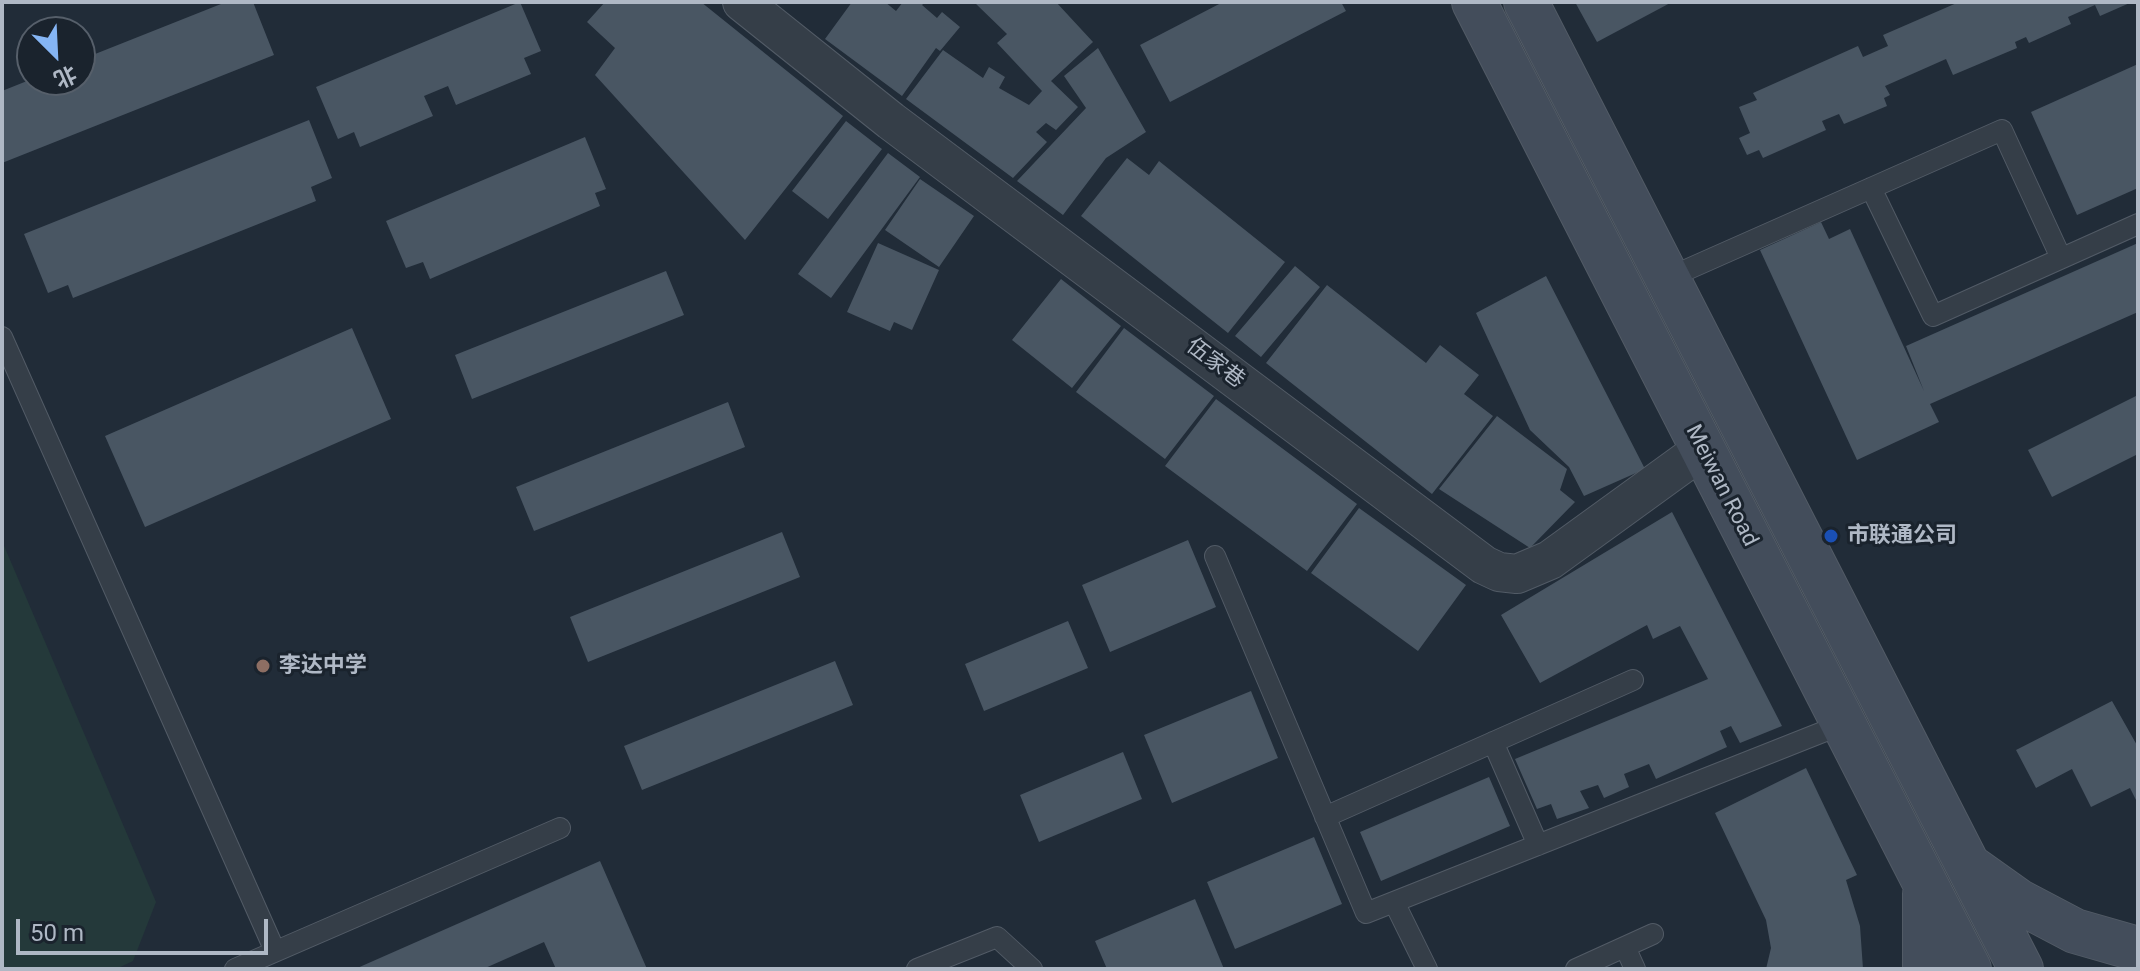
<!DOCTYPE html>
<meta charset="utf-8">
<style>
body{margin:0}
#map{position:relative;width:2140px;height:971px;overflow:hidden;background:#212c38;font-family:Roboto,"Noto Sans SC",sans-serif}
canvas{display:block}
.frame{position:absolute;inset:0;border:4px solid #afb8c5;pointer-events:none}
.north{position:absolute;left:16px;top:16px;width:80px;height:80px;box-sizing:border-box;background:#1a232d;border:2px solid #565f6a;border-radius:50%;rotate:156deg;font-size:22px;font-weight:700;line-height:32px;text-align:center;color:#afb8c5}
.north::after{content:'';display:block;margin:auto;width:28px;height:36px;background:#85b5f4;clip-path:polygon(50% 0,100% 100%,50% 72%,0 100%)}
.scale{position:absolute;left:16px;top:919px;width:252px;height:36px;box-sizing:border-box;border:4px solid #afb8c5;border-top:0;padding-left:10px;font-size:24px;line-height:28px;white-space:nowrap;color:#afb8c5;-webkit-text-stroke:6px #1a232d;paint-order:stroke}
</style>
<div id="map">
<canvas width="2140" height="971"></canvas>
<div class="frame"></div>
<div class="north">北</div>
<div class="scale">50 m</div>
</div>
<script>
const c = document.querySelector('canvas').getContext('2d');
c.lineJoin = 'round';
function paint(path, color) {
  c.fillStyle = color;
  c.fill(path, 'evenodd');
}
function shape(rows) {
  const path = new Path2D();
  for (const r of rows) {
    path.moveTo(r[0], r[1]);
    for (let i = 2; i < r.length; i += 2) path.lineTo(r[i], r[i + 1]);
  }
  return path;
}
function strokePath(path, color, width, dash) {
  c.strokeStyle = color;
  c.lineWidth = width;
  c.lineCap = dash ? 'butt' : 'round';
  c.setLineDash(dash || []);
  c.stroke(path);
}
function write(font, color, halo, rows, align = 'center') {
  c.font = font + ' Roboto,"Noto Sans SC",sans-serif';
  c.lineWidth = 6;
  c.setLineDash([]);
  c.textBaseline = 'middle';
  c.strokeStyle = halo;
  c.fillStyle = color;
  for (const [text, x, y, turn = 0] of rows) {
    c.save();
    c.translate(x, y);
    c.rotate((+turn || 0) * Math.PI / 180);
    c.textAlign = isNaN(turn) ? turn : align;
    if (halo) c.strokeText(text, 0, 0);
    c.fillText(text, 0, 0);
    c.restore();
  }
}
paint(shape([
 [2,541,156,902,133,961,116,969,2,969]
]), '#24393a');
paint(shape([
 [226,2,253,2,274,55,2,163,2,91,32,79,80,80,80,60],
 [520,2,541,51,524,58,531,74,456,105,448,86,424,96,433,116,360,147,354,132,338,139,316,87],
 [605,2,701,2,843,116,745,240,595,75,615,48,587,22],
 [852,2,885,2,896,11,903,2,925,2,922,5,937,18,942,12,960,27,940,51,936,48,902,96,825,39],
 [974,2,1056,2,1093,42,1051,81,1078,107,1056,130,1046,123,1036,132,1047,142,1013,178,906,99,943,50,983,78,989,67,1005,77,999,88,1029,105,1042,91,997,43,1007,34],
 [1223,2,1341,2,1346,11,1170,102,1140,45],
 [1575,2,1672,2,1597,42],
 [1959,2,2132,2,2100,16,2095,5,2068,17,2071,24,2029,43,2026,37,2015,42,2017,48,1953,75,1946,59,1885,86,1890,95,1884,98,1887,106,1844,124,1839,114,1822,121,1826,130,1763,158,1759,150,1747,155,1739,138,1750,133,1739,107,1757,100,1753,93,1858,46,1863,57,1888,46,1883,35],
 [1098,48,1146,132,1106,158,1063,215,1017,181,1086,108,1064,76],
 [2138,64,2138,188,2077,215,2031,112],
 [309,120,332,178,311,187,316,201,73,298,68,285,48,293,24,234],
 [846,121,882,149,828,219,792,191],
 [585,137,606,189,595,193,600,206,430,279,423,262,406,268,386,221],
 [888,153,920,177,831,298,798,274],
 [1127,158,1149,175,1159,161,1285,262,1228,333,1081,216],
 [920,179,974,216,939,267,885,230],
 [1821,222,1829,239,1850,229,1924,391,1906,346,2138,243,2138,312,1930,404,1939,422,1857,460,1760,250],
 [878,243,939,270,912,330,894,322,890,331,847,312],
 [1295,266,1320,287,1261,357,1235,336],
 [666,271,684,315,472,399,455,355],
 [1546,276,1645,469,1584,496,1569,467,1530,430,1476,313],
 [1061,279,1121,326,1072,388,1012,340],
 [1327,285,1426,363,1440,345,1479,375,1464,394,1493,416,1432,494,1266,363],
 [352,328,391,419,145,527,105,436],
 [1124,328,1214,396,1165,459,1076,392],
 [2138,395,2138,454,2052,497,2028,450],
 [1216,399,1357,504,1307,571,1165,466],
 [728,402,745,447,534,531,516,487],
 [1497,416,1567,469,1560,490,1575,502,1530,548,1439,489],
 [1359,508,1466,585,1418,651,1311,573],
 [1672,512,1782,726,1740,743,1731,726,1720,731,1727,747,1656,779,1649,764,1624,774,1629,787,1604,798,1598,785,1580,791,1589,808,1557,819,1551,804,1537,809,1515,759,1708,679,1680,626,1653,639,1647,625,1540,683,1501,615],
 [782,532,800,577,588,662,570,617],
 [1188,540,1216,607,1110,652,1082,585],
 [1068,621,1088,668,984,711,965,664],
 [835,661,853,705,642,790,624,746],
 [1251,691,1278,758,1172,803,1144,735],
 [2112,701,2138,747,2138,804,2130,788,2091,807,2072,769,2036,788,2016,750],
 [1123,752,1142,799,1039,842,1020,795],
 [1806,768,1857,875,1846,880,1860,926,1863,969,1766,969,1771,948,1766,920,1715,813],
 [1489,777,1510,826,1381,881,1360,832],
 [1314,837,1342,904,1235,949,1207,882],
 [600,861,647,969,556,969,544,942,483,969,355,969],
 [1195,899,1224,969,1107,969,1095,941]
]), '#495663');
const lane = shape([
 [1871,188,1933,316,2138,224],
 [1668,278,2002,130,2061,258],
 [2,337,275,951],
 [1215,556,1366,913,1843,724],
 [1493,742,1538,845],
 [1325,817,1633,680],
 [1394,902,1427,969],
 [1625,947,1635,969],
 [235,969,560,828],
 [917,969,997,937,1032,969],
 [1576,969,1653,934]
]);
const street = shape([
 [742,2,891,121,1484,565,1499,572,1517,574,1550,560,1703,449]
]);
const secondary = shape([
 [1474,2,1969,969],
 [1526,2,2021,969],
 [1973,869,2018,901,2075,931,2138,949],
 [1925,894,1925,969]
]);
strokePath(lane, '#525b66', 22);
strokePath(street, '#525b66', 40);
strokePath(secondary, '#525b66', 46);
strokePath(lane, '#353e48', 20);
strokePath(street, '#353e48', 38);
strokePath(secondary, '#434d5b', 44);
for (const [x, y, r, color] of [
 [1831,536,8,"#1a4fb4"],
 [263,666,8,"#8d6e63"]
]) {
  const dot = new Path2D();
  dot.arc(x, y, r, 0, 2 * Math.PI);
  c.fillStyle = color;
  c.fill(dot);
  strokePath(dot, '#1a232d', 3);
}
write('22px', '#afb8c5', '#1a232d', [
 ["伍家巷",1215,364,37],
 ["Meiwan Road",1721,486,63]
]);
write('bold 22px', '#afb8c5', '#1a232d', [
 ["市联通公司",1847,536],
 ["李达中学",279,666]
], 'left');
</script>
